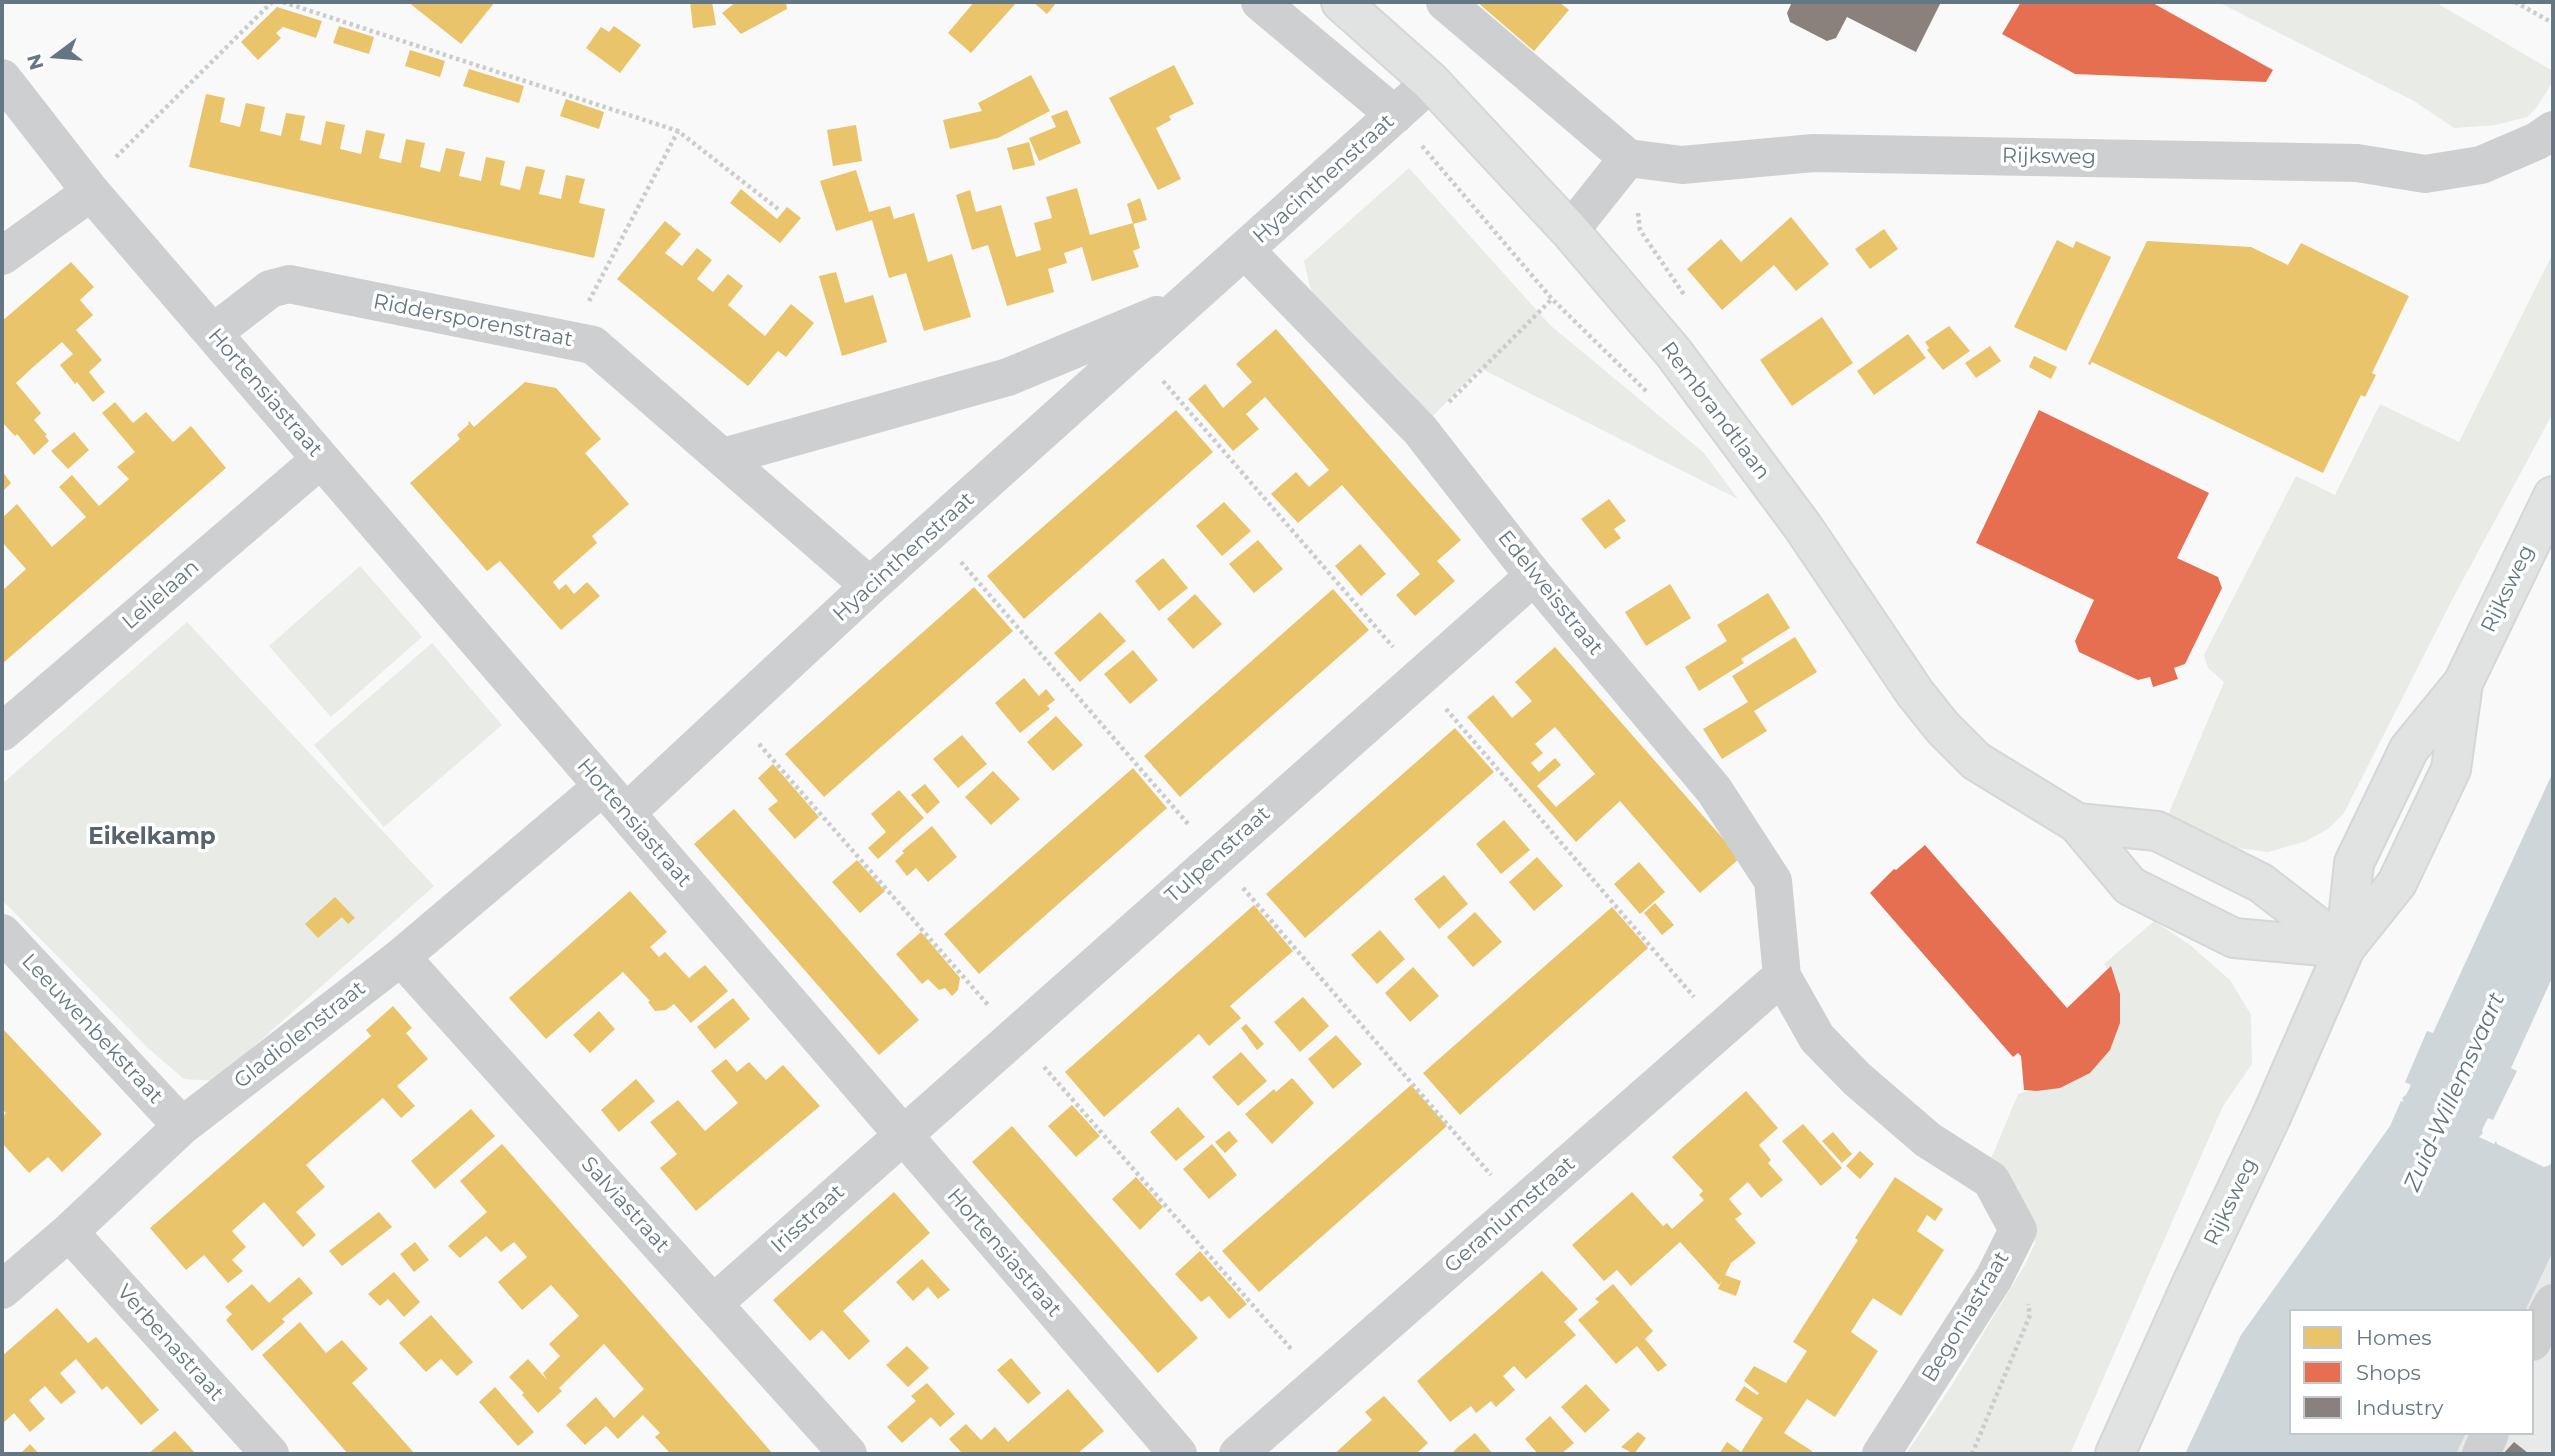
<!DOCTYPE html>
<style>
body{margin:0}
#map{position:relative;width:2555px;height:1456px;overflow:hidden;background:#f9f9f9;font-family:Montserrat,sans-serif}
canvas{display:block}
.frame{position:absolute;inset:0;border:4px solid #657683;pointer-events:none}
.legend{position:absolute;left:2289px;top:1309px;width:245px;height:126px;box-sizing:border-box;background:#fff;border:2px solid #c1c8cd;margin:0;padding:9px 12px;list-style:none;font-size:21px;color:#657683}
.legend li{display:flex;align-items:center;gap:14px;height:35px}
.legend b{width:35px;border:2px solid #c1c8cd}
.north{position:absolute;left:21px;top:21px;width:70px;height:70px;-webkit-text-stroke:5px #fff;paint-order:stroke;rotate:254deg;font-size:19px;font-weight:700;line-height:28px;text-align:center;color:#657683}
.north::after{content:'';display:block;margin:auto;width:24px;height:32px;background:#657683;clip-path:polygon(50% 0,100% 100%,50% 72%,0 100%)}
</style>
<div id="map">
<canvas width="2555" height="1456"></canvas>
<div class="frame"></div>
<ul class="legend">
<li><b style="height:19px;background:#e9c46a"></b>Homes</li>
<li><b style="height:19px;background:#e76f51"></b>Shops</li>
<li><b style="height:19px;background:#8a817c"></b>Industry</li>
</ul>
<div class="north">N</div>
</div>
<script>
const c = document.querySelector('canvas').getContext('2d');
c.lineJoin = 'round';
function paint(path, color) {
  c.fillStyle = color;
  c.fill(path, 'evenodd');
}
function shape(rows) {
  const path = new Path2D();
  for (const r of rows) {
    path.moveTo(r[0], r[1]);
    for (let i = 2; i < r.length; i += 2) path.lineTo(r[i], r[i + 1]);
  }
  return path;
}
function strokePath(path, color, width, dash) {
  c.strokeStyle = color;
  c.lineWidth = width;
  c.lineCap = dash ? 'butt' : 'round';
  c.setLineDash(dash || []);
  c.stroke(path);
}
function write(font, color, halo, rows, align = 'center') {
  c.font = font + ' Montserrat,sans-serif';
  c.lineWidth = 7;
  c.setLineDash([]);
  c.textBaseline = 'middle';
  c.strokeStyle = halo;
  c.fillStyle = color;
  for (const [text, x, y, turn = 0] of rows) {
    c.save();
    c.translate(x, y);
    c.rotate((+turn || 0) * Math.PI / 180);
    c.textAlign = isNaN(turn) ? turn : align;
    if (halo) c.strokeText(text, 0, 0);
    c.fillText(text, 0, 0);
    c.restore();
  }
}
paint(shape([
 [2553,1186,2553,1454,2390,1454,2403,1433,2532,1433,2532,1311,2477,1311]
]), '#e8e9e9');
paint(shape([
 [2218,2,2435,2,2553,71,2553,81,2537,107,2527,117,2495,125,2454,128,2414,101],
 [1409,168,1550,325,1704,453,1738,499,1480,368,1426,423,1320,308,1310,287,1304,261],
 [2553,253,2553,413,2452,600,2344,813,2328,829,2304,842,2268,852,2222,846,2163,827,2224,682,2208,668,2204,655,2296,476,2335,495,2380,404,2459,442],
 [360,566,422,637,331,717,269,646],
 [187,622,434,886,215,1081,184,1079,149,1049,2,900,2,784],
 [432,643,502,725,384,827,314,745],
 [2154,921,2190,945,2230,980,2251,1015,2252,1064,2223,1106,2070,1454,1906,1454,1952,1385,2026,1263,2035,1243,2034,1227,1986,1171,2018,1094,2056,1083,2113,1036,2120,988,2104,964]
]), '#e8ebe6');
paint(shape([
 [2553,772,2553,976,2511,1068,2517,1071,2493,1120,2488,1118,2482,1130,2483,1133,2479,1137,2494,1144,2496,1141,2497,1144,2544,1167,2550,1165,2553,1158,2553,1251,2525,1311,2291,1311,2291,1433,2466,1433,2456,1454,2185,1454,2241,1335,2390,1126,2401,1101,2404,1102,2402,1098,2406,1095,2411,1085,2405,1082,2427,1031,2433,1033]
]), '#ced6d9');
paint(shape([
 [408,2,495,2,461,44],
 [690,2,712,2,716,25,693,28],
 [736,2,786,2,787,9,741,34,722,13],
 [974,2,1017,2,971,53,948,33],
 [1033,2,1057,2,1047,14],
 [1477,2,1559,2,1569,10,1534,51],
 [277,7,322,21,316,38,283,27,276,33,281,38,258,60,241,42],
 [339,26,374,37,369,54,333,43],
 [614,26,641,45,620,73,586,48,601,27,609,32],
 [410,50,445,61,440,77,405,66],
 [1174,65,1194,104,1169,116,1171,120,1156,128,1181,179,1158,190,1109,98],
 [469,69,524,86,519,103,463,86],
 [1031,75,1050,111,998,138,950,149,943,120,982,111,978,103],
 [206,94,225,98,220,122,240,127,246,103,265,107,260,131,281,136,286,113,305,116,300,140,321,145,326,121,345,125,340,149,361,154,366,130,385,134,379,158,401,163,406,139,425,143,420,167,440,172,446,148,465,152,459,176,481,181,486,157,505,161,500,185,520,190,526,166,545,170,539,194,561,199,566,175,585,179,579,203,605,209,594,258,189,167],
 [566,99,604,112,599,129,560,116],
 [1067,110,1081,143,1039,161,1029,138,1056,127,1051,116],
 [856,125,862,161,833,166,827,130],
 [1029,142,1035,165,1013,170,1007,148],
 [856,170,869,212,890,206,894,219,914,213,928,262,952,254,971,317,924,331,906,273,889,278,872,220,836,231,820,181],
 [1077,188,1090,235,1133,223,1140,248,1133,251,1139,267,1092,281,1082,247,1064,253,1067,263,1048,269,1054,292,1007,306,988,245,972,250,956,195,970,190,976,212,1001,205,1016,257,1041,250,1034,223,1052,218,1046,197],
 [741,189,777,219,787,207,801,218,780,243,730,203],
 [1140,198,1147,220,1133,224,1127,204],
 [1791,217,1829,264,1796,291,1774,265,1722,310,1687,269,1721,239,1741,262],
 [665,221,681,234,665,253,682,266,697,248,712,260,697,279,713,292,728,274,743,286,728,305,765,336,791,304,814,323,786,357,778,351,748,386,617,279],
 [1884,229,1898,249,1870,269,1855,249],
 [2057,240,2073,248,2076,241,2111,257,2066,351,2014,327],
 [2147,241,2251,247,2288,265,2301,243,2409,296,2372,373,2376,375,2365,397,2361,395,2323,473,2092,362,2090,365,2088,364],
 [71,262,94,287,80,300,93,315,76,330,102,360,89,372,105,392,93,402,77,382,75,384,60,365,73,354,62,342,32,368,16,383,41,413,34,420,47,435,45,436,49,441,34,455,17,434,15,436,2,422,2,321],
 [836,272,845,303,873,295,887,342,842,356,819,276],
 [1822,317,1853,363,1792,406,1760,360],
 [1949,326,1970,351,1943,370,1927,350,1929,348,1925,342],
 [1276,329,1461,540,1437,561,1455,581,1415,616,1396,595,1420,574,1342,485,1298,523,1271,494,1296,472,1309,487,1329,470,1265,397,1246,414,1259,429,1233,451,1188,399,1205,384,1223,408,1252,382,1236,364],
 [1908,334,1926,358,1874,395,1857,371],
 [1990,346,2001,361,1976,378,1965,363],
 [2034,356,2057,367,2051,379,2029,367],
 [525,382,556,388,601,439,585,453,629,504,592,536,597,543,553,582,559,590,566,584,574,594,587,582,600,596,561,630,500,561,487,571,410,483,460,439,457,435,469,424,468,423,469,421,474,427],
 [115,402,133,423,146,412,173,442,191,426,226,468,2,664,2,591,26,569,2,542,2,518,17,504,52,547,86,517,59,487,72,475,99,506,129,479,117,467,135,452,102,413],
 [1176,410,1213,452,1024,619,987,576],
 [74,432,89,450,68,469,51,451],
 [2,471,11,483,2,492],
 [1609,499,1626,521,1614,529,1621,538,1605,549,1581,519],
 [1224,502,1251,531,1222,556,1196,526],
 [1258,540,1283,569,1254,593,1229,564],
 [1360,544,1386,574,1361,596,1335,566],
 [1163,558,1188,588,1159,611,1135,581],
 [1670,584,1691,618,1646,646,1625,612],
 [974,587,1013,631,824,797,785,754],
 [1333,589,1369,630,1180,797,1144,756],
 [1768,593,1790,628,1741,659,1744,663,1699,691,1685,667,1727,641,1717,625],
 [1195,594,1222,624,1193,649,1167,619],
 [1100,612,1126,641,1080,682,1054,653],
 [1795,637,1817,672,1754,711,1767,731,1722,759,1703,729,1748,702,1732,676],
 [1555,647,1740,858,1700,893,1620,801,1576,842,1467,717,1493,695,1512,718,1532,701,1515,682],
 [1555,727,1595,774,1556,807,1537,786,1561,765,1555,758,1539,772,1531,763,1543,753,1535,744],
 [1133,650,1158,680,1130,704,1104,674],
 [1024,678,1039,696,1046,689,1055,700,1047,706,1050,709,1020,733,995,703],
 [1056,716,1083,745,1053,771,1027,742],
 [1455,728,1494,772,1305,938,1266,894],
 [962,735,987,764,958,788,933,759],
 [773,764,819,817,795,839,768,809,778,801,758,778],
 [1133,768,1167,808,979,974,944,934],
 [993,771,1020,799,991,825,965,797],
 [925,784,940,802,927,814,911,795],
 [899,790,924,818,878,859,868,848,886,832,871,814],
 [734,809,919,1020,879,1055,694,844],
 [1504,820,1530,850,1501,874,1476,844],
 [932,826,957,857,928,882,916,868,907,876,895,861,904,853,902,851],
 [1537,857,1563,886,1534,911,1509,882],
 [857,860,885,891,860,913,832,882],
 [1639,862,1665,892,1640,914,1614,884],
 [1444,875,1468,904,1439,929,1414,899],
 [630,891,667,932,650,947,659,957,665,952,689,978,705,965,728,991,691,1023,674,1004,666,1010,655,1011,648,1002,650,1001,623,972,546,1039,509,998],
 [335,897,355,918,348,924,342,917,318,938,305,924],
 [1655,903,1674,925,1662,935,1644,913],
 [1254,905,1293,951,1230,1006,1241,1018,1209,1046,1199,1034,1104,1117,1065,1072],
 [1612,907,1648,948,1460,1115,1423,1073],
 [1475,912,1502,942,1473,967,1447,937],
 [1380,930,1405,959,1377,984,1351,955],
 [921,932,960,978,958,990,952,996,945,988,939,990,928,979,922,984,896,954],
 [1413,967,1439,996,1410,1022,1385,993],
 [1303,997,1329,1026,1300,1052,1274,1022],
 [733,998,750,1019,715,1049,697,1027],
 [393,1006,412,1028,406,1033,428,1059,397,1086,415,1106,401,1118,383,1098,306,1165,325,1187,296,1212,316,1235,303,1247,264,1202,232,1231,246,1247,232,1260,243,1271,228,1283,204,1255,186,1270,150,1228,371,1036,366,1030],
 [599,1011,615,1029,590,1053,573,1035],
 [1246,1024,1264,1044,1257,1050,1241,1028],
 [2,1028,102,1134,62,1172,48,1157,29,1173,2,1143,2,1117,6,1113,2,1109],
 [1336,1035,1362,1064,1333,1089,1308,1059],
 [1241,1052,1267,1081,1238,1106,1212,1077],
 [726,1059,737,1072,749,1062,766,1080,783,1065,820,1106,696,1211,660,1168,677,1154,650,1122,678,1100,705,1131,738,1103,711,1071],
 [1292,1078,1314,1103,1272,1144,1245,1114,1274,1089,1276,1092],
 [636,1079,655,1101,619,1132,601,1110],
 [1411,1085,1447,1126,1259,1292,1222,1251],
 [1746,1091,1778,1128,1759,1145,1771,1160,1768,1163,1783,1180,1761,1198,1748,1182,1729,1199,1742,1214,1735,1219,1756,1243,1731,1263,1725,1275,1741,1281,1736,1296,1718,1289,1722,1280,1719,1285,1680,1242,1631,1286,1617,1270,1604,1281,1572,1245,1632,1192,1663,1226,1667,1223,1672,1229,1704,1200,1699,1195,1703,1191,1672,1157],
 [1072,1105,1100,1136,1076,1157,1048,1126],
 [1178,1107,1205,1137,1176,1161,1150,1132],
 [471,1109,495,1136,435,1189,411,1161],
 [1803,1124,1842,1168,1821,1186,1782,1141],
 [1012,1126,1198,1338,1158,1373,972,1162],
 [1229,1131,1238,1141,1225,1153,1215,1142],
 [1833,1132,1852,1154,1842,1163,1822,1141],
 [502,1144,713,1385,773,1454,667,1454,669,1452,655,1437,660,1433,643,1415,618,1439,606,1426,585,1445,566,1425,596,1397,614,1418,644,1389,604,1344,559,1388,562,1391,538,1413,522,1395,524,1393,509,1377,528,1359,547,1380,543,1373,560,1356,549,1344,579,1316,551,1285,522,1310,498,1282,527,1257,514,1242,501,1252,486,1236,460,1258,448,1246,487,1212,460,1181],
 [1212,1144,1237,1175,1209,1199,1183,1169],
 [1860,1151,1874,1164,1860,1179,1846,1166],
 [1136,1177,1163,1207,1140,1230,1112,1199],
 [1895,1177,1943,1209,1935,1221,1927,1215,1917,1231,1944,1250,1901,1316,1873,1298,1861,1316,1851,1332,1878,1351,1835,1417,1807,1399,1784,1433,1812,1451,1810,1454,1719,1454,1727,1442,1741,1452,1763,1418,1735,1400,1744,1386,1757,1395,1759,1393,1744,1381,1754,1366,1786,1383,1807,1351,1793,1342,1858,1240,1855,1238],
 [894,1192,930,1233,843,1311,870,1341,849,1360,822,1330,810,1341,773,1300],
 [379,1212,392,1227,342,1266,329,1251],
 [415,1242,429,1260,414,1272,400,1254],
 [1200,1251,1247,1304,1229,1319,1209,1296,1201,1302,1175,1274],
 [922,1259,950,1290,938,1299,928,1287,913,1301,896,1282],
 [1542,1271,1578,1309,1564,1322,1576,1335,1526,1379,1514,1366,1503,1376,1515,1390,1496,1407,1491,1401,1476,1413,1471,1406,1450,1422,1417,1381],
 [394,1272,420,1302,404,1317,388,1299,380,1306,368,1294],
 [299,1277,313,1293,282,1319,285,1322,252,1351,226,1320,232,1314,225,1307,252,1284,269,1303],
 [1613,1284,1653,1331,1645,1339,1667,1365,1658,1372,1637,1346,1616,1364,1578,1320,1599,1302,1595,1299],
 [57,1308,88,1343,96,1337,159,1410,141,1425,107,1386,102,1390,76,1359,60,1373,76,1392,61,1404,45,1386,29,1400,45,1419,30,1432,14,1413,2,1424,2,1356],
 [431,1315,473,1362,457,1376,441,1359,426,1372,399,1343],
 [300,1322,326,1353,342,1340,368,1369,352,1383,415,1454,348,1454,289,1386,262,1355],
 [907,1346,929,1368,908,1387,886,1365],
 [1011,1358,1041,1393,1028,1404,997,1370],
 [927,1383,955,1414,940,1427,931,1417,902,1443,887,1427,916,1401,911,1396],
 [1586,1384,1610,1410,1585,1433,1561,1407],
 [495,1387,534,1432,518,1446,479,1402],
 [1068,1389,1104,1431,1077,1454,963,1454,949,1439,966,1424,981,1440,995,1427,1008,1442],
 [1384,1396,1428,1443,1416,1454,1334,1454,1372,1420,1365,1412],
 [1550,1416,1574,1443,1561,1454,1538,1454,1525,1439],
 [175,1431,196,1454,148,1454],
 [1638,1432,1646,1438,1634,1454,1621,1447],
 [1475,1433,1493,1454,1451,1454,1457,1448],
 [30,1444,39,1454,20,1454]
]), '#e9c46a');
paint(shape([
 [2021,2,2151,2,2273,70,2266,82,2075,74,2002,34],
 [2039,410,2209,493,2177,558,2218,577,2222,588,2185,664,2174,668,2178,679,2153,687,2150,677,2138,680,2079,652,2075,641,2094,600,1976,543],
 [1925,845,2067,1008,2111,966,2120,994,2120,1023,2110,1050,2090,1073,2060,1088,2037,1091,2024,1090,2021,1056,2018,1053,2013,1057,1870,893,1894,869,1896,870]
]), '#e76f51');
paint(shape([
 [1792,2,1941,2,1916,52,1847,17,1836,38,1827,41,1790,22,1787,13],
 [2514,1442,2528,1453,2527,1454,2503,1454]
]), '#8a817c');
const secondary = shape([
 [1341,2,1431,82,1570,231,1673,352,1803,527,1915,693,1943,728,1976,761,2077,823,2130,886,2234,938,2345,948],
 [2077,823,2157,831,2261,883,2345,948]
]);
const primary = shape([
 [2345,948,2354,863,2409,749,2463,683,2553,496],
 [2115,1454,2193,1281,2271,1117,2345,948,2397,883,2451,769,2463,683]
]);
strokePath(secondary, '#d5d6d7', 42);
strokePath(primary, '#d5d6d7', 42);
strokePath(shape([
 [283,2,678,131,778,209],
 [2515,2,2553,23],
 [1422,146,1552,299,1647,392],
 [116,157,272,2],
 [1638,213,1640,230,1685,296],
 [589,301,678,131],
 [1163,381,1393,647],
 [1449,402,1552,299],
 [961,562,1189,825],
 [1446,709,1694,997],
 [759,744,989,1006],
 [1243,888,1491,1175],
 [1044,1067,1292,1350],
 [1972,1454,2030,1315,2028,1304]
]), '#cbcccd', 4.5, [3.5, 3.5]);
strokePath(shape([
 [1260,2,1395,115],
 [1445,2,1628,158],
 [2,78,91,192,1178,1454],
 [1628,158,1682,165,1814,153,2357,163,2425,174,2481,165,2537,141,2553,130],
 [1570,231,1628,158],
 [1245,250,1420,430,1534,576,1714,790,1773,881,1782,976,1817,1038,1857,1079,1928,1140,1991,1180,2018,1230,1994,1278,1881,1454],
 [2,256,91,192],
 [213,333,270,289,289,284,593,345,870,586],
 [723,457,1008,377,1157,315],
 [2,732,321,459],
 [626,813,870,586,1431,82],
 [2,933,182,1126],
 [401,957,848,1454],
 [69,1232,270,1454],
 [2,1290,69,1232,182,1126,401,957,603,786],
 [713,1304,1534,576],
 [2532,1342,2553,1303],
 [1238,1454,1782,976],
 [2481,1454,2490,1433]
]), '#cecfd0', 38);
strokePath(secondary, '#e1e2e2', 38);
strokePath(primary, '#e1e2e2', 38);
write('21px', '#657683', '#fff', [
 ["Rijksweg",2049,157,1],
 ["Hyacinthenstraat",1324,179,-42],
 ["Riddersporenstraat",473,321,11],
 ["Hortensiastraat",265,393,49],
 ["Rembrandtlaan",1715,411,53],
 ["Hyacinthenstraat",904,557,-42],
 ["Rijksweg",2508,589,-64],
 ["Edelweisstraat",1550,593,51],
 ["Lelielaan",161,595,-41],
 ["Hortensiastraat",634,823,49],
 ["Tulpenstraat",1218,855,-42],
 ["Leeuwenbekstraat",92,1029,47],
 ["Gladiolenstraat",300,1035,-38],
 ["Rijksweg",2231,1202,-64],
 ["Salviastraat",625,1205,48],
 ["Geraniumstraat",1510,1215,-41],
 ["Irisstraat",808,1219,-42],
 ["Hortensiastraat",1004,1253,49],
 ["Begoniastraat",1966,1317,-59],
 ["Verbenastraat",170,1343,48]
]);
write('bold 23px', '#57646e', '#fff', [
 ["Eikelkamp",152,837]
]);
write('italic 23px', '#60757c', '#fff', [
 ["Zuid-Willemsvaart",2455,1092,-66]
]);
</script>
